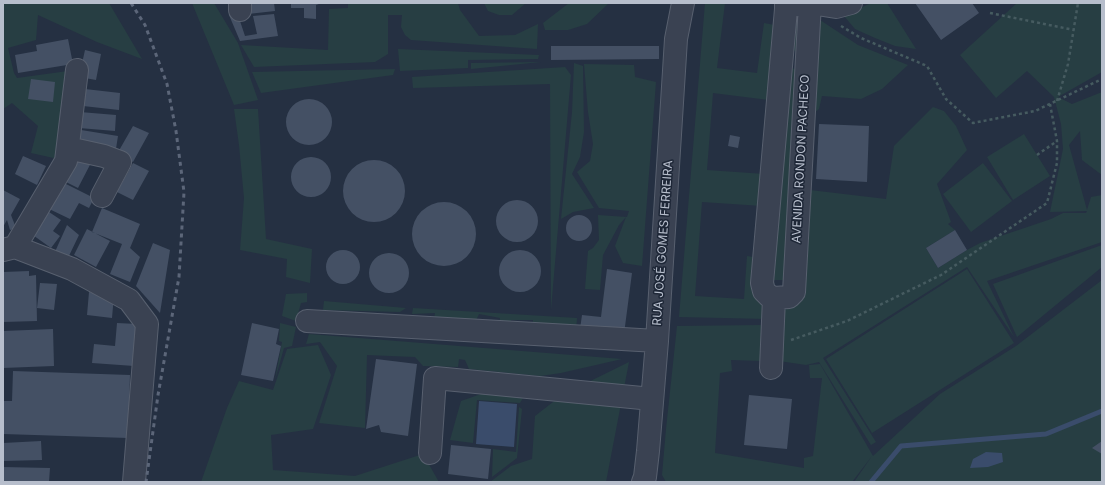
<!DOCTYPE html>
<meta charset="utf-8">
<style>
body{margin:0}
#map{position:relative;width:1105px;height:485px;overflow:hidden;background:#253042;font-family:Inter,sans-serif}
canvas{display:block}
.frame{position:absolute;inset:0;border:4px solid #b7becc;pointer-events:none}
</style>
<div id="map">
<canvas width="1105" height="485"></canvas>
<div class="frame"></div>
</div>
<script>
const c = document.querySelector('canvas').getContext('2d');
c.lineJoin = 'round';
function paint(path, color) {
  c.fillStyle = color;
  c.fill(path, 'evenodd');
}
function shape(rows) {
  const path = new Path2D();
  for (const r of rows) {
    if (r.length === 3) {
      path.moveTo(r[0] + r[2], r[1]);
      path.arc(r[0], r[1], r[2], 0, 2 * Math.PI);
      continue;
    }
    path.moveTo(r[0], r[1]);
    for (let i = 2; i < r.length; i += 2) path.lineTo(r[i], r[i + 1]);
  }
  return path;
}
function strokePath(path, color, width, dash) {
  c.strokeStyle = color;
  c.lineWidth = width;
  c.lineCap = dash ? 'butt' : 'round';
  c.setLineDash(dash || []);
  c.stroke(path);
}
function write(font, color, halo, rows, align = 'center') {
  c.font = font + ' Inter,sans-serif';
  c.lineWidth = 3;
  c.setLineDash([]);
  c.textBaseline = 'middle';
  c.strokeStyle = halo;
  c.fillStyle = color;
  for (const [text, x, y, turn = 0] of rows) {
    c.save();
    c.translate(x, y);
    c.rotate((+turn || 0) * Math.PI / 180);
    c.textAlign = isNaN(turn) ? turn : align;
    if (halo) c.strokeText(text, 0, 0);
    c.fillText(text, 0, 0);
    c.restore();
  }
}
paint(shape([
 [3,3,109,3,142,59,97,42,38,15,36,40,8,48,14,73,17,78,68,71,58,159,31,153,38,126,12,103,3,109],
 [192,3,214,3,238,43,258,100,234,105],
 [348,3,458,3,460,10,479,36,515,35,538,24,537,49,411,40,405,35,401,27,402,15,388,15,388,54,375,62,254,67,241,45,328,50,329,9,348,8],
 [484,3,526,3,512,15,499,15,488,11],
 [569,3,609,3,587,24,568,30,545,30,543,23],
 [705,3,725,3,717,68,757,73,764,23,775,25,769,100,713,93,707,170,765,174,762,206,702,202,695,296,744,299,747,256,759,258,760,295,767,319,679,317],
 [871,3,887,3,916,49,895,46,875,38,855,29,844,16],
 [1017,3,1102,3,1102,72,1058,97,1072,104,1102,92,1102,175,1082,160,1080,131,1069,145,1087,210,1091,197,1102,195,1102,242,987,281,1014,337,967,267,823,358,876,442,871,445,819,362,806,365,779,361,782,311,792,307,810,190,886,199,894,146,933,107,944,111,956,126,967,150,937,184,951,222,948,224,955,230,926,248,938,268,967,250,980,243,1051,219,1063,213,1086,213,1087,211,1050,212,1063,149,1061,124,1054,97,1027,71,996,98,960,55],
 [817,18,858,45,908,65,882,89,861,99,822,96,819,109,813,114],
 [792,21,799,22,797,51,789,50],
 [398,49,539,55,538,59,468,60,468,68,400,71],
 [541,62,471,69,471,63],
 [574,63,583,66,584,132,580,157,572,174,594,208,573,212,561,219,572,112],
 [584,64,634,65,635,77,656,82,642,266,623,263,615,246,626,217,619,225,603,255,600,290,585,289,588,251,593,248,599,240,598,215,627,217,629,211,599,208,577,172,590,161,593,144,588,112],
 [565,67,571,75,551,310,550,84,413,88,412,77],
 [787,68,797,69,784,280,774,280],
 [395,69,393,75,261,93,252,72],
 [234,109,258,109,266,239,312,249,310,283,286,277,287,259,240,250,244,198,239,145],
 [1024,134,1050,176,1013,200,987,157],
 [983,163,1012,201,971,232,943,194],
 [1102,245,1102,267,1017,337,993,284],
 [967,269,1014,343,872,433,826,359],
 [1102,280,1102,482,854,482,872,456,852,482,666,482,662,475,666,429,677,326,761,325,762,361,731,360,732,371,720,373,715,453,804,468,804,458,813,456,822,378,810,378,809,365,820,364,873,456,940,394,1016,346],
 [307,293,307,302,301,303,296,321,282,316,286,294],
 [324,301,406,308,400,312,323,310],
 [413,308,577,318,576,332,532,330,533,320,511,320,510,326,499,324,500,318,479,314,474,325,434,319,435,313,412,314],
 [280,323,296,327,292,346,284,348,275,380,282,342,279,341],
 [309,334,622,359,561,373,540,376,469,369,465,360,459,359,458,367,423,366,415,357,367,355,365,428,319,423,337,366,320,342,306,344],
 [318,345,331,375,313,429,271,435,273,470,355,476,423,454,439,482,201,482,227,408,239,381,273,390,287,349],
 [629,362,606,482,490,482,511,466,532,459,535,416,562,395],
 [484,393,523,398,520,403,477,400,473,443,450,440,461,401],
 [519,407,522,409,517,458,492,477,493,449,516,452]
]), '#273e43');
paint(shape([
 [479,401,517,404,514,447,476,444],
 [986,452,1002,453,1003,462,988,467,970,468,973,459]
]), '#3a4c6b');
strokePath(shape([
 [871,482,901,446,1046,434,1102,411]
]), '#3a4c6b', 5);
paint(shape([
 [247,3,274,3,275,11,248,14],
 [291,3,319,3,319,4,316,5,316,19,304,18,304,8,291,8],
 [915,3,972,3,979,13,941,40],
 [274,14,278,36,240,41,229,15,238,15,245,36,257,34,253,16],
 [68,39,73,64,18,73,15,55,37,51,36,45],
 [551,46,659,46,659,59,551,60],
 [85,50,101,54,96,80,79,77],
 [31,79,55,82,53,102,28,99],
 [85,89,120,93,119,110,83,106],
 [309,122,23],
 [80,112,116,115,115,131,79,128],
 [819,124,869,126,867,182,816,179],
 [133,126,149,133,133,162,117,154],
 [75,129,118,136,115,155,72,148],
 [730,135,740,137,738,148,728,146],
 [77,152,93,159,78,188,62,180],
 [23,156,46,166,37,185,15,174],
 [311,177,20],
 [374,191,31],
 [133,163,149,171,133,200,117,192],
 [58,180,94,198,89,208,79,203,70,219,45,207],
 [3,190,20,199,11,215,16,228,10,230,7,220,3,227],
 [517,221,21],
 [444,234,32],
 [102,208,140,224,130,248,140,257,130,282,110,274,122,244,92,232],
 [46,210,61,220,53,231,60,236,51,248,30,233],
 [579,228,13],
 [67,225,79,235,67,260,54,254],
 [87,229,110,241,96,267,74,255],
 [955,230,967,250,938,268,926,248],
 [153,243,170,250,160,313,136,286],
 [343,267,17],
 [520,271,21],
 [389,273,20],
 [607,269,632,273,624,334,580,329,582,315,601,317],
 [29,271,29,276,36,275,37,321,3,322,3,272],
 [40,283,57,284,54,310,37,308],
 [89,292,114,295,112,318,87,315],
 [117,323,137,324,134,366,92,363,94,344,115,346],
 [252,323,279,329,276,344,281,346,273,381,241,375],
 [53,329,54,366,3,368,3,331],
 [376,359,417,364,408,436,381,432,379,425,366,429],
 [13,371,130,375,128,438,3,434,3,401,12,401],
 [749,395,792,399,787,449,744,445],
 [41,441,42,460,3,461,3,443],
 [1102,441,1102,454,1092,448],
 [451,445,491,449,488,479,448,474],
 [3,467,50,468,49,482,3,482]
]), '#445064');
const minor = shape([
 [240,3,240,10],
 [786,3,786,9,762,283,764,291,769,296,774,298,789,297,794,292,810,3],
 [797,5,809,7,817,4,836,7,851,3],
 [68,148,104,156,120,162,102,196],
 [15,247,66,161,77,70],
 [3,250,15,247,72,269,129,300,147,324,134,482],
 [307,321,657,341],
 [771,368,774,298],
 [430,453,435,378,652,399],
 [643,482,645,477,648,451,657,341,676,39,683,3]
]);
strokePath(minor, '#58606f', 24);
strokePath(shape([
 [990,13,1074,30],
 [841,26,861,38,927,66,946,99,973,123,1035,111,1102,79],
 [1057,101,1068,64,1078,3],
 [1037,155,1057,141],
 [791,340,847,321,941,275,1047,203,1057,163,1057,141,1050,104]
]), '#465b60', 2.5, [3, 3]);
strokePath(minor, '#3a4252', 22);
strokePath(shape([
 [131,3,145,25,167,84,176,131,184,192,179,277,158,395,146,482]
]), '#5c6679', 3, [4, 4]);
write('12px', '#b7becc', '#1e2737', [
 ["AVENIDA RONDON PACHECO",801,159,-87],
 ["RUA JOSÉ GOMES FERREIRA",663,243,-86]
]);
</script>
